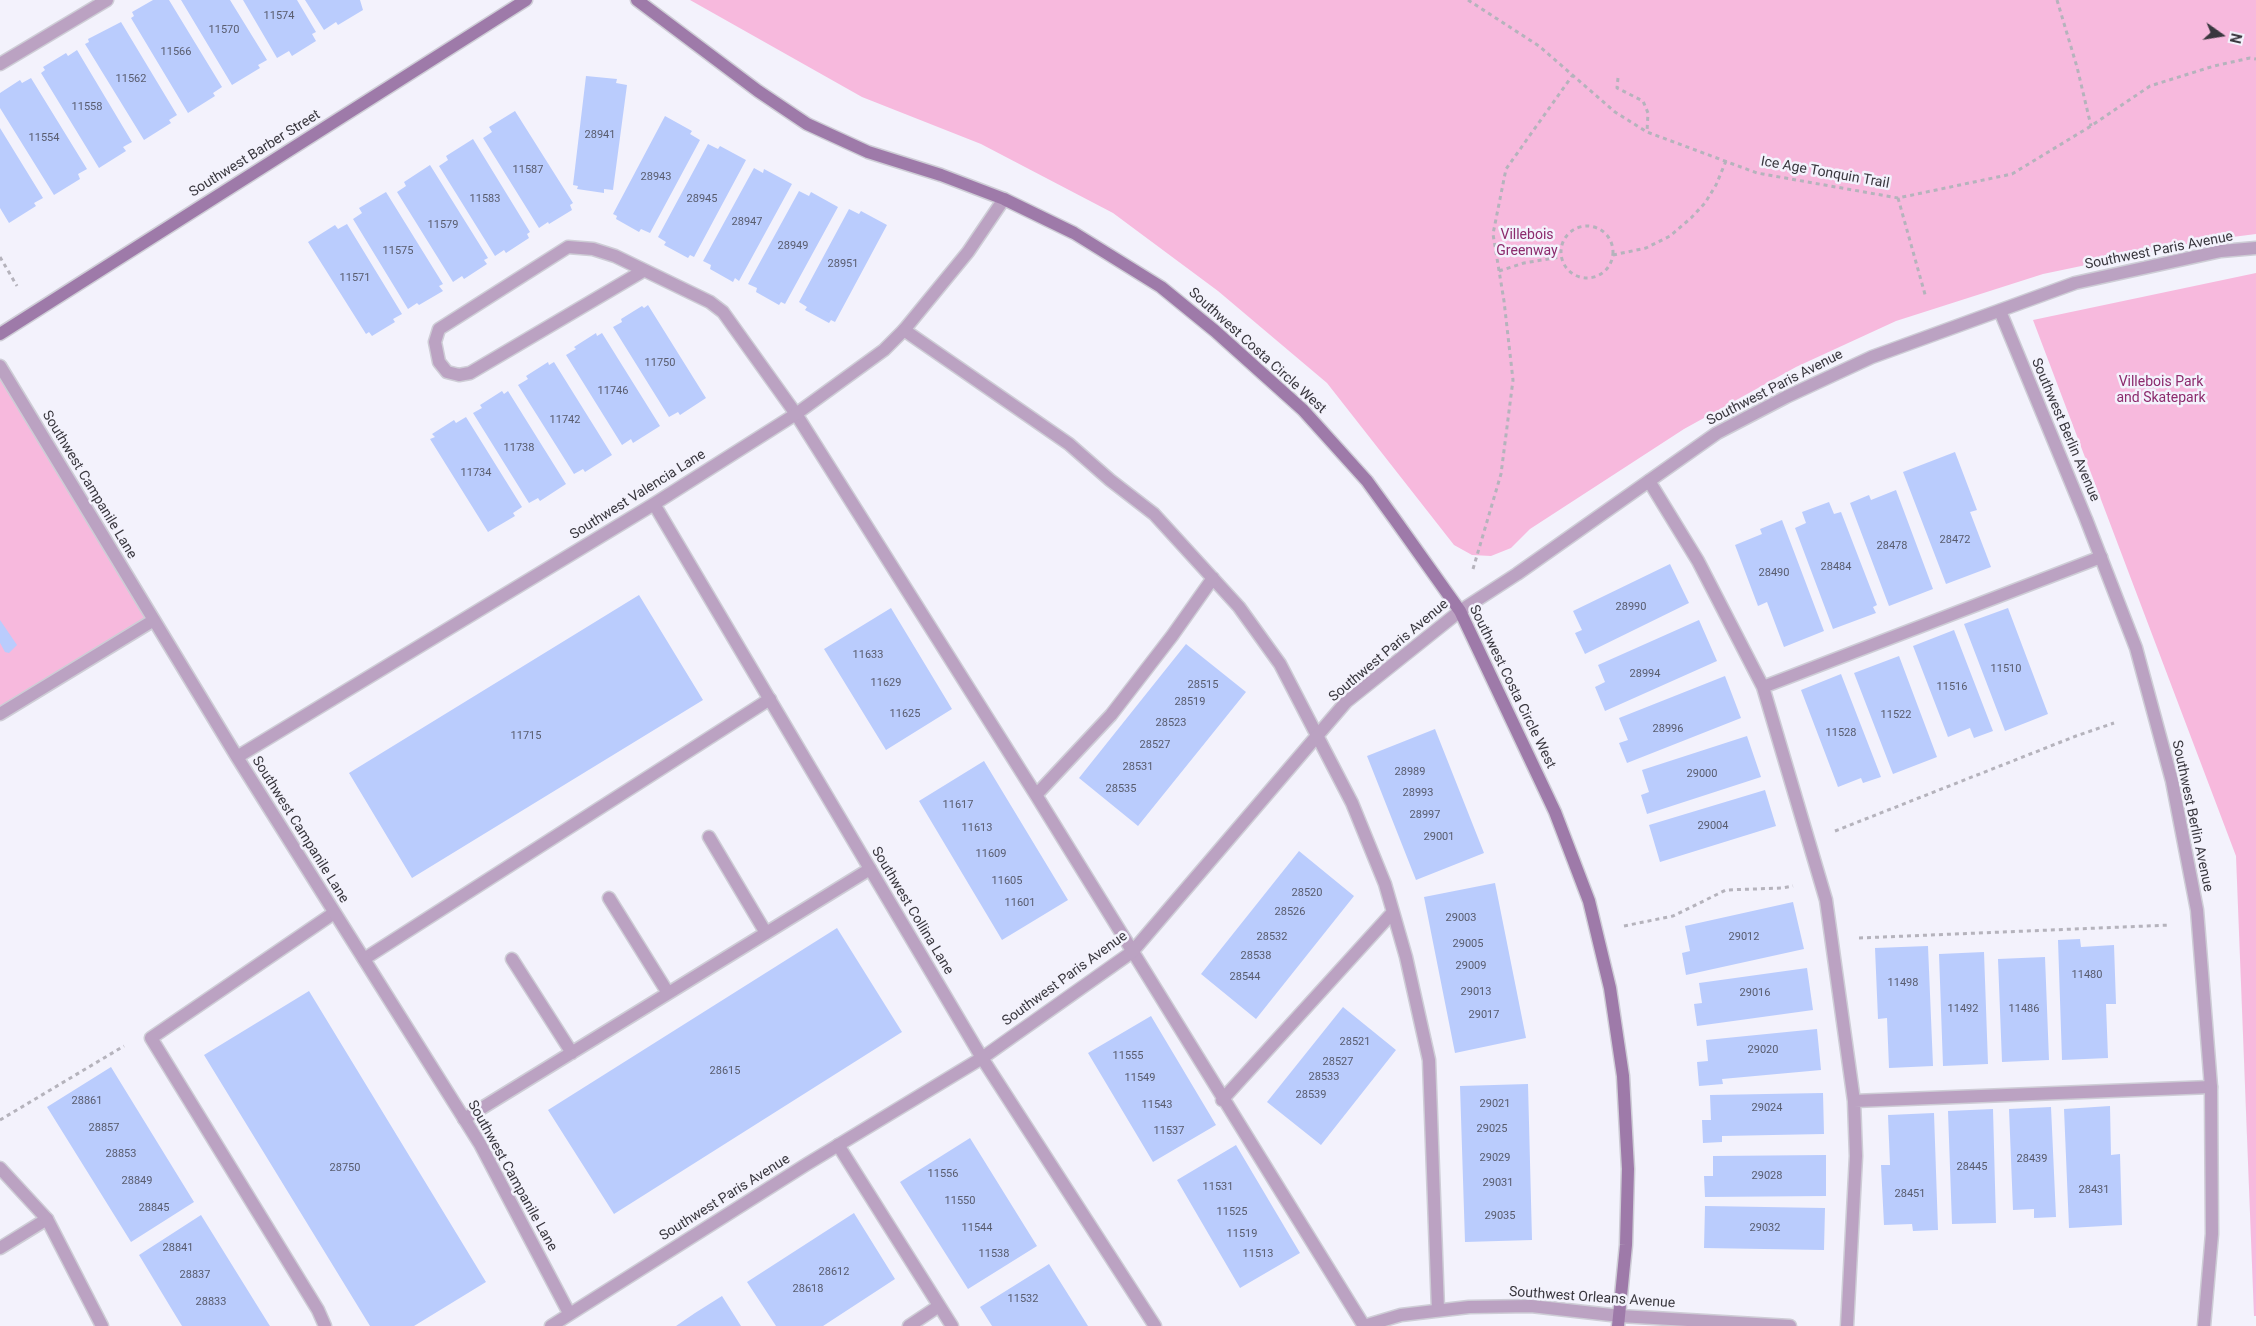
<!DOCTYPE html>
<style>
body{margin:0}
#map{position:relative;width:2256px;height:1326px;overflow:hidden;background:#f3f2fc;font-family:Roboto,sans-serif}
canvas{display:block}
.north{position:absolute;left:2196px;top:10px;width:50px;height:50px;-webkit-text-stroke:4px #f3f2fc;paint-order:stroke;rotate:103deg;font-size:14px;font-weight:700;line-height:20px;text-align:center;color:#39373e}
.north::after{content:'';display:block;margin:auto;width:18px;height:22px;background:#39373e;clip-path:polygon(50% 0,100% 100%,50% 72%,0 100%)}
</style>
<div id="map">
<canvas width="2256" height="1326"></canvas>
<div class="north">N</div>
</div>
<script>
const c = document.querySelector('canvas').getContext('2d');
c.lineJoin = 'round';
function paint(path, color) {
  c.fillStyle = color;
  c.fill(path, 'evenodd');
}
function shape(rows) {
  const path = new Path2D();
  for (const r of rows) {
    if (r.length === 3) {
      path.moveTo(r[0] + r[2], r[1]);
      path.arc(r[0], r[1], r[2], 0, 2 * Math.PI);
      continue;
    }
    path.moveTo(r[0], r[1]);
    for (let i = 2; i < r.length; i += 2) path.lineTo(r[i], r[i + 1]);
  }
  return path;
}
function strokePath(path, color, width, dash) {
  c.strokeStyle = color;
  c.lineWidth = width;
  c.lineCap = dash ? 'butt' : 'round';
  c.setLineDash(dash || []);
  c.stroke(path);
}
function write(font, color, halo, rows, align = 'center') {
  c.font = font + ' Roboto,sans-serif';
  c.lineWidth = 5;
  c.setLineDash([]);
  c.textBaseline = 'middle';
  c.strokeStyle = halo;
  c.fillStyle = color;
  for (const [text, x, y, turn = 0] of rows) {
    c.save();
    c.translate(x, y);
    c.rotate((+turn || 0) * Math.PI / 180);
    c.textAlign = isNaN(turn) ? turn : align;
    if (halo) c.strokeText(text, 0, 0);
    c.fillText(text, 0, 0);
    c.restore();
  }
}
paint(shape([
 [690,0,2256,0,2256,234,2201,241,2043,274,1896,321,1796,367,1684,429,1530,529,1511,548,1491,556,1472,555,1454,545,1327,383,1218,291,1113,213,981,144,862,97],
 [2256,273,2256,1316,2254,1316,2236,856,2033,320],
 [0,366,154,620,0,714]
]), '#f7b9dd');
paint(shape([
 [153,0,169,0,222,87,213,93,215,96,188,113,131,18,134,16,132,12],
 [181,0,230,0,267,60,258,65,260,68,232,85],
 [243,0,297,0,316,32,312,34,316,41,292,56,289,51,277,58],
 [305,0,360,0,363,10,338,25,336,22,324,30],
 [121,22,177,115,169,120,171,123,144,140,85,44,89,42,88,39],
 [77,50,132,142,123,147,126,151,99,168,41,73,45,70,43,67,66,53,68,56],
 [586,76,617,79,616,83,627,85,613,190,604,189,604,193,577,189,578,186,573,185],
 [31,78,87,169,78,174,80,179,54,195,0,108,0,93,20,80,22,83],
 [515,111,573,203,570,205,572,210,549,224,548,222,539,228,483,138,492,132,489,127],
 [665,116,692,131,690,134,700,140,650,233,641,229,639,232,616,219,617,216,613,214],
 [0,128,43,198,34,203,36,206,9,223,0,208],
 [473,139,530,232,527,234,529,238,506,253,504,250,495,256,439,166,448,160,446,156],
 [708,144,718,149,720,146,746,160,694,257,690,255,688,258,664,245,666,242,658,237],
 [430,165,488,258,484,260,487,264,464,279,462,276,453,282,397,192,406,186,404,182],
 [754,168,763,173,764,169,792,184,739,281,735,278,733,282,710,269,711,265,703,261],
 [799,191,809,196,811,192,838,207,785,304,781,302,779,305,756,292,757,288,748,284],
 [386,192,443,284,439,286,443,291,419,305,417,303,408,309,353,219,362,213,359,208],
 [849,209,859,214,861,211,887,225,835,322,831,320,829,323,805,310,807,307,799,302],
 [347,224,402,314,393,319,395,322,372,336,369,332,366,334,308,242,335,225,338,229],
 [648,305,706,398,680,415,678,412,669,417,613,327,622,322,621,319,642,306,644,308],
 [596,333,597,336,602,333,660,426,633,443,631,439,622,445,566,355,576,349,574,347],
 [548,362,549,365,554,362,612,455,585,472,583,469,574,474,518,385,528,379,526,376],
 [502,391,504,394,508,391,566,484,540,501,538,498,529,503,473,413,482,408,480,405],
 [466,417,522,507,513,513,515,516,488,532,430,439,435,437,432,434,454,420,456,423],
 [1955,452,1977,510,1970,512,1991,567,1946,584,1903,472],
 [1896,490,1933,589,1889,606,1850,503,1869,495,1871,500],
 [1829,502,1834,514,1841,512,1877,605,1873,607,1876,613,1833,629,1795,528,1806,523,1802,512],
 [1782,520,1824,631,1784,647,1767,602,1758,606,1735,545,1762,534,1760,529],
 [1670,564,1689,603,1585,654,1575,633,1582,630,1573,611],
 [639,595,703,700,412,878,349,773],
 [891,608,952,709,886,750,824,649],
 [2008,608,2048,714,2005,731,1964,624],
 [0,620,17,645,9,653,5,652,0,643],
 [1699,620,1717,661,1605,711,1595,687,1605,682,1598,665],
 [1954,630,1993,731,1974,738,1970,728,1948,737,1913,646],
 [1186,644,1246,692,1138,826,1079,778],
 [1899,656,1937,757,1893,774,1854,673],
 [1841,674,1881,777,1863,783,1861,778,1838,787,1801,690],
 [1725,676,1741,718,1627,763,1619,743,1628,740,1619,718],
 [1435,729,1484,853,1416,880,1367,756],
 [1747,736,1761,777,1647,814,1641,795,1649,792,1642,770],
 [984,761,1068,900,1002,940,919,801],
 [1765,790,1776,826,1660,862,1649,825],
 [1299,851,1354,896,1256,1019,1201,974],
 [1495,883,1526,1038,1455,1053,1424,897],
 [1793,902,1804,949,1686,975,1682,953,1690,951,1685,926],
 [837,928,902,1032,614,1214,548,1110],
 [2080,939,2081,947,2114,945,2116,1004,2106,1004,2108,1058,2062,1060,2058,940],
 [1928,946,1933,1066,1889,1068,1887,1018,1878,1019,1875,948],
 [1984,952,1988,1064,1943,1066,1939,954],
 [2045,957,2049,1060,2002,1062,1998,959],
 [1807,968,1813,1010,1697,1026,1694,1004,1702,1003,1699,983],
 [309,991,486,1282,414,1326,370,1326,204,1055],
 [1343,1007,1396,1050,1321,1145,1267,1102],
 [1151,1016,1216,1125,1153,1162,1088,1053],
 [1817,1029,1821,1070,1722,1079,1723,1084,1699,1086,1697,1062,1708,1061,1706,1040],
 [111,1067,194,1202,131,1242,47,1107],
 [1528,1084,1532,1240,1465,1242,1460,1086],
 [1823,1093,1824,1134,1722,1136,1722,1142,1703,1143,1702,1120,1711,1120,1710,1095],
 [2110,1106,2111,1155,2120,1154,2122,1225,2069,1228,2064,1109],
 [2051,1107,2056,1217,2034,1218,2034,1209,2013,1210,2009,1109],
 [1993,1109,1996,1223,1952,1224,1948,1111],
 [1934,1113,1938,1230,1913,1231,1912,1224,1884,1225,1881,1165,1890,1165,1888,1115],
 [970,1138,1037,1246,968,1289,900,1182],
 [1236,1145,1300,1253,1240,1288,1177,1180],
 [1826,1155,1826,1196,1705,1197,1704,1176,1713,1176,1713,1156],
 [1705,1206,1825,1208,1824,1250,1704,1248],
 [854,1213,895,1279,823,1326,776,1326,747,1282],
 [201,1215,268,1323,270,1326,182,1326,171,1308,139,1255],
 [1049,1264,1088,1326,992,1326,980,1307],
 [722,1296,741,1326,676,1326,695,1313]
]), '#baccfd');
const lane = shape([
 [0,64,107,0],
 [643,271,470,373,459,375,447,372,439,362,435,342,439,329,568,247,593,249,615,256,710,302,723,312,796,414,1036,795,1364,1326],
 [904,330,1069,444,1110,480,1154,514,1239,607,1280,664,1352,803,1385,884,1406,957,1429,1060,1438,1310],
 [1649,481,1698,561,1763,687,1826,900,1854,1101,1856,1156,1847,1326],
 [1763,687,2101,557],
 [1036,795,1111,715,1172,636,1213,578],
 [709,837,766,933],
 [609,898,668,993],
 [364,959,770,699],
 [512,959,572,1053],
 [1222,1100,1393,912],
 [1854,1101,2211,1087],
 [464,1119,870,869],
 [838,1145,952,1326],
 [0,1248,47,1219],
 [325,1326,318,1310,151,1038,334,913],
 [909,1326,939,1306]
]);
const street = shape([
 [2000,311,2086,519,2136,648,2172,781,2197,910,2211,1087,2212,1234,2204,1326],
 [0,366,237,757,480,1144,569,1313],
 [654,504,982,1058,1155,1326],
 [0,714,154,620],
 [237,757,654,504,796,414,884,350,904,330,968,252,1004,199],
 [0,1168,47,1219,102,1326],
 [551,1326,807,1164,982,1058,1132,952,1346,702,1460,611,1517,574,1717,433,1786,397,1872,357,2075,283,2221,251,2256,248],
 [1364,1326,1401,1315,1469,1307,1531,1306,1620,1316,1790,1326]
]);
const secondary = shape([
 [637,0,758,91,807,124,868,152,941,175,1004,199,1074,233,1161,287,1215,331,1303,410,1367,481,1396,521,1460,611,1555,812,1589,901,1610,988,1623,1076,1628,1169,1626,1245,1618,1326],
 [0,334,526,0]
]);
strokePath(lane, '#cecdd6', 15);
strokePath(street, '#cecdd6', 15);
strokePath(secondary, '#cecdd6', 15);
strokePath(shape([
 [1468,0,1539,46,1615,112,1647,132,1757,173,1898,198,2012,174,2091,126,2150,86,2214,66,2250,58,2256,59],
 [2057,0,2077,67,2091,126],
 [1618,78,1617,88,1643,101,1648,113,1647,132],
 [1898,198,1926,298],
 [1587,252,26],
 [1613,255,1646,248,1670,236,1691,218,1705,203,1716,185,1726,161],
 [0,257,17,286],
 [1499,271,1524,263,1560,257],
 [1473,569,1501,474,1513,380,1504,301,1493,234,1506,169,1572,76],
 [1835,831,2076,736,2114,723],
 [1624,926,1673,916,1726,890,1782,888,1793,886],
 [1859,938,2170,925],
 [0,1120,124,1046]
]), '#b5b3bc', 3, [4, 4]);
strokePath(lane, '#bba2c2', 12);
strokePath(street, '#bba2c2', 12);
strokePath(secondary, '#9e7aa9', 12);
write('11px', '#595c6e', null, [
 ["11574",279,16],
 ["11570",224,30],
 ["11566",176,52],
 ["11562",131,79],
 ["11558",87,107],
 ["28941",600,135],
 ["11554",44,138],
 ["11587",528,170],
 ["28943",656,177],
 ["11583",485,199],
 ["28945",702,199],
 ["28947",747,222],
 ["11579",443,225],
 ["28949",793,246],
 ["11575",398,251],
 ["28951",843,264],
 ["11571",355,278],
 ["11750",660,363],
 ["11746",613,391],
 ["11742",565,420],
 ["11738",519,448],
 ["11734",476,473],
 ["28472",1955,540],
 ["28478",1892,546],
 ["28484",1836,567],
 ["28490",1774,573],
 ["28990",1631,607],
 ["11633",868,655],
 ["11510",2006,669],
 ["28994",1645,674],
 ["11629",886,683],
 ["28515",1203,685],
 ["11516",1952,687],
 ["28519",1190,702],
 ["11625",905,714],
 ["11522",1896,715],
 ["28523",1171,723],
 ["28996",1668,729],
 ["11528",1841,733],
 ["11715",526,736],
 ["28527",1155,745],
 ["28531",1138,767],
 ["28989",1410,772],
 ["29000",1702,774],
 ["28535",1121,789],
 ["28993",1418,793],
 ["11617",958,805],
 ["28997",1425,815],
 ["29004",1713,826],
 ["11613",977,828],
 ["29001",1439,837],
 ["11609",991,854],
 ["11605",1007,881],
 ["28520",1307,893],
 ["11601",1020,903],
 ["28526",1290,912],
 ["29003",1461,918],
 ["28532",1272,937],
 ["29012",1744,937],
 ["29005",1468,944],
 ["28538",1256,956],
 ["29009",1471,966],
 ["11480",2087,975],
 ["28544",1245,977],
 ["11498",1903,983],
 ["29013",1476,992],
 ["29016",1755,993],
 ["11492",1963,1009],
 ["11486",2024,1009],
 ["29017",1484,1015],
 ["28521",1355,1042],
 ["29020",1763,1050],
 ["11555",1128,1056],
 ["28527",1338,1062],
 ["28615",725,1071],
 ["28533",1324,1077],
 ["11549",1140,1078],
 ["28539",1311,1095],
 ["28861",87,1101],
 ["29021",1495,1104],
 ["11543",1157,1105],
 ["29024",1767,1108],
 ["28857",104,1128],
 ["29025",1492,1129],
 ["11537",1169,1131],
 ["28853",121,1154],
 ["29029",1495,1158],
 ["28439",2032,1159],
 ["28445",1972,1167],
 ["28750",345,1168],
 ["11556",943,1174],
 ["29028",1767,1176],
 ["28849",137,1181],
 ["29031",1498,1183],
 ["11531",1218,1187],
 ["28431",2094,1190],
 ["28451",1910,1194],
 ["11550",960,1201],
 ["28845",154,1208],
 ["11525",1232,1212],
 ["29035",1500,1216],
 ["11544",977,1228],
 ["29032",1765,1228],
 ["11519",1242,1234],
 ["28841",178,1248],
 ["11538",994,1254],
 ["11513",1258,1254],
 ["28612",834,1272],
 ["28837",195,1275],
 ["28618",808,1289],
 ["11532",1023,1299],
 ["28833",211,1302]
]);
write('14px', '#39373e', '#f3f2fc', [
 ["Southwest Barber Street",255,154,-32],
 ["Ice Age Tonquin Trail",1825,173,10],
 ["Southwest Paris Avenue",2159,251,-11],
 ["Southwest Costa Circle West",1257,351,42],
 ["Southwest Paris Avenue",1775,388,-27],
 ["Southwest Berlin Avenue",2065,430,67],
 ["Southwest Campanile Lane",89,485,59],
 ["Southwest Valencia Lane",638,495,-32],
 ["Southwest Paris Avenue",1389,651,-40],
 ["Southwest Costa Circle West",1512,687,64],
 ["Southwest Berlin Avenue",2192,816,78],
 ["Southwest Campanile Lane",300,830,58],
 ["Southwest Collina Lane",912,911,59],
 ["Southwest Paris Avenue",1065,979,-36],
 ["Southwest Campanile Lane",512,1176,61],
 ["Southwest Paris Avenue",725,1198,-32],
 ["Southwest Orleans Avenue",1592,1298,4]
]);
write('14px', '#8c2b6d', '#f3f2fc', [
 ["Villebois",1527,235],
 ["Greenway",1527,251],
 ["Villebois Park",2161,382],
 ["and Skatepark",2161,398]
]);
</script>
